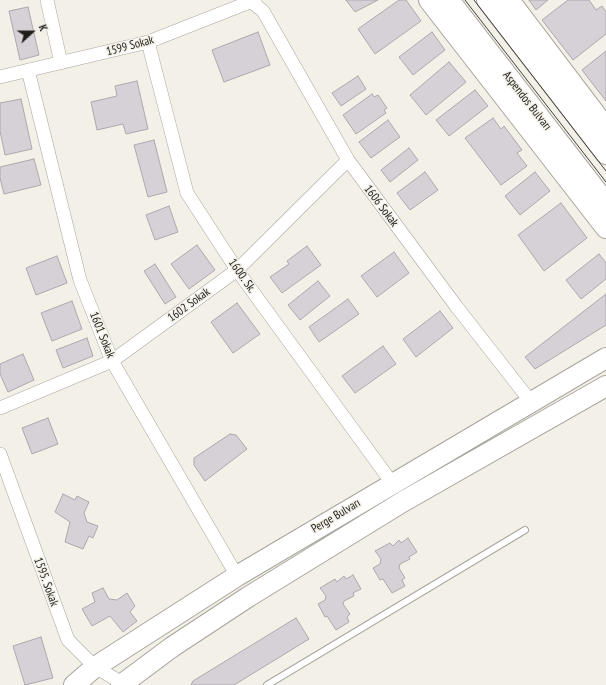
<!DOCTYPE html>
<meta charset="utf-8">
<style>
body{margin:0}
#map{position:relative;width:606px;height:685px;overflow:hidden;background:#f3f0e7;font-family:"PT Sans Narrow",sans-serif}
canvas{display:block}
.north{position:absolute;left:12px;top:12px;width:40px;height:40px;-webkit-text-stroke:3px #f3f0e7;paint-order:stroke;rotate:69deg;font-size:11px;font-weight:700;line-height:16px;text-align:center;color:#1f1e1b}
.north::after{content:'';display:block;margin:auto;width:14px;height:18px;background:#1f1e1b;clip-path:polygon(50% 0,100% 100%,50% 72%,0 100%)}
</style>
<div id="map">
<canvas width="606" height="685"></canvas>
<div class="north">K</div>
</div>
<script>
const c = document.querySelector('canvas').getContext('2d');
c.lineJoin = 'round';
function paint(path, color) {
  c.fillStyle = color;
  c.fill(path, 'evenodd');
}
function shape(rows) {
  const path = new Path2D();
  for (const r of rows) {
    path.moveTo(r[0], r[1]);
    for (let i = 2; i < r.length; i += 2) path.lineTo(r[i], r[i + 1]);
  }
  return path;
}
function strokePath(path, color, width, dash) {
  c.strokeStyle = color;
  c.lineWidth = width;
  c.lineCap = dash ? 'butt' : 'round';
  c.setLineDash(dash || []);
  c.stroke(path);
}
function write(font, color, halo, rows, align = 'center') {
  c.font = font + ' "PT Sans Narrow",sans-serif';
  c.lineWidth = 3;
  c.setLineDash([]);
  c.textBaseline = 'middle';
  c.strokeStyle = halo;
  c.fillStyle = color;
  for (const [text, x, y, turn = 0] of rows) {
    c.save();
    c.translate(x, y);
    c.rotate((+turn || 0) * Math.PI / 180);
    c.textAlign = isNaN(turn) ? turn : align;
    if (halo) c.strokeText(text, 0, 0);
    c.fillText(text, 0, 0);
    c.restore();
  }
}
const building = shape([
 [346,0,378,0,355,12,346,0],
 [399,0,406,0,421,21,375,54,358,29,399,0],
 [529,0,548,0,536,10,529,0],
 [568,0,589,0,596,10,602,6,606,12,606,34,573,60,542,20,568,0],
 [28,7,39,55,20,60,9,11,28,7],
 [258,32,270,65,224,82,212,50,258,32],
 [432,32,445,50,413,75,399,57,432,32],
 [606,51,606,101,582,70,606,51],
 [449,62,466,82,426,115,410,95,449,62],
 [358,76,366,89,341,106,332,93,358,76],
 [137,81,148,129,126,134,123,124,97,130,91,102,117,96,115,86,137,81],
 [475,90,488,106,449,136,436,120,475,90],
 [372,94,374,97,378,95,387,108,384,110,386,113,356,134,343,115,372,94],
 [21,99,32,149,5,155,0,131,0,103,21,99],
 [493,118,501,129,504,126,522,150,517,153,527,166,501,185,465,138,493,118],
 [388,120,400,137,371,158,359,142,388,120],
 [154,140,167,192,148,197,134,145,154,140],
 [409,148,418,160,390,182,381,170,409,148],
 [34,159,41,185,4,194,0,178,0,167,34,159],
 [425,172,438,190,410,210,397,193,425,172],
 [535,172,550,191,520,215,505,196,535,172],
 [561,203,587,238,544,271,518,235,561,203],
 [169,206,178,232,155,240,146,215,169,206],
 [197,245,215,270,189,289,171,264,197,245],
 [307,246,321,265,282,293,270,277,289,264,287,261,307,246],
 [394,252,409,273,377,297,361,276,394,252],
 [599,254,606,263,606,279,581,299,566,280,599,254],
 [57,256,67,283,36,295,26,268,57,256],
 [155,264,176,297,165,304,144,271,155,264],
 [318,281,330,296,300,320,288,305,318,281],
 [606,294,606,325,535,369,525,357,606,294],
 [348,299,359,314,319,342,309,327,348,299],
 [72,301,82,329,52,341,41,313,72,301],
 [237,303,260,334,233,353,211,322,237,303],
 [440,311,453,328,416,357,403,339,440,311],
 [87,338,93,356,63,368,56,350,87,338],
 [383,346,396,364,355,393,342,376,383,346],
 [23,354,34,380,8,392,0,374,0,364,23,354],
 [48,418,58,444,32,454,22,428,48,418],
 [230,434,236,435,247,449,205,481,194,465,194,458,230,434],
 [63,494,75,500,77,496,89,502,84,513,87,522,98,526,93,538,89,536,83,549,65,542,70,522,55,512,63,494],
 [408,538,417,552,409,557,410,559,400,564,399,568,405,578,402,580,405,586,392,593,383,579,380,580,373,568,380,564,381,559,375,551,390,543,393,546,399,540,401,543,408,538],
 [353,575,361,589,353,593,354,596,344,601,343,604,350,614,347,617,349,622,336,630,327,616,325,617,318,604,325,600,326,596,320,588,335,579,337,582,344,576,346,579,353,575],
 [103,588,109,599,117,600,127,593,135,606,130,612,137,621,123,632,110,616,92,626,82,609,95,602,92,593,103,588],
 [296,618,309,639,234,685,191,685,193,681,296,618],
 [41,637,53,678,25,685,13,646,41,637]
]);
paint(building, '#d6d0d7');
strokePath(building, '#ada7ae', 1);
const service = shape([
 [267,685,525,530]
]);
const minor = shape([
 [47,0,61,63],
 [249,0,263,11,348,160,456,306,531,402],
 [148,42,187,193,237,270,392,483],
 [28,70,80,280,112,361,237,576],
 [0,77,148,42,255,0],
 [0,408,112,361,237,270,348,160],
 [0,454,68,640,95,667,126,685]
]);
const primary = shape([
 [429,0,606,228],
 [449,0,606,203],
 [487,0,606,154],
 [509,0,606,128],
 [74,685,95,667,237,576,606,358],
 [121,685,172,647,248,597,404,501,606,386]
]);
strokePath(service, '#a8a59d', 8);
strokePath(minor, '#a8a59d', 14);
strokePath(primary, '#a8a59d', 22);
strokePath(service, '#fff', 6);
strokePath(minor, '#fff', 13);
strokePath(primary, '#fff', 20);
strokePath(shape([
 [465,0,606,182],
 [474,0,606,171]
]), '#44433e', 1);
write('12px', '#1f1e1b', '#f3f0e7', [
 ["1599 Sokak",130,46,-15],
 ["Aspendos Bulvarı",527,101,52],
 ["1606 Sokak",381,206,53],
 ["1600. Sk.",242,276,55],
 ["1602 Sokak",189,305,-36],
 ["1601 Sokak",102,335,68],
 ["Perge Bulvarı",336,516,-31],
 ["1595. Sokak",46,582,70]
]);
</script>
